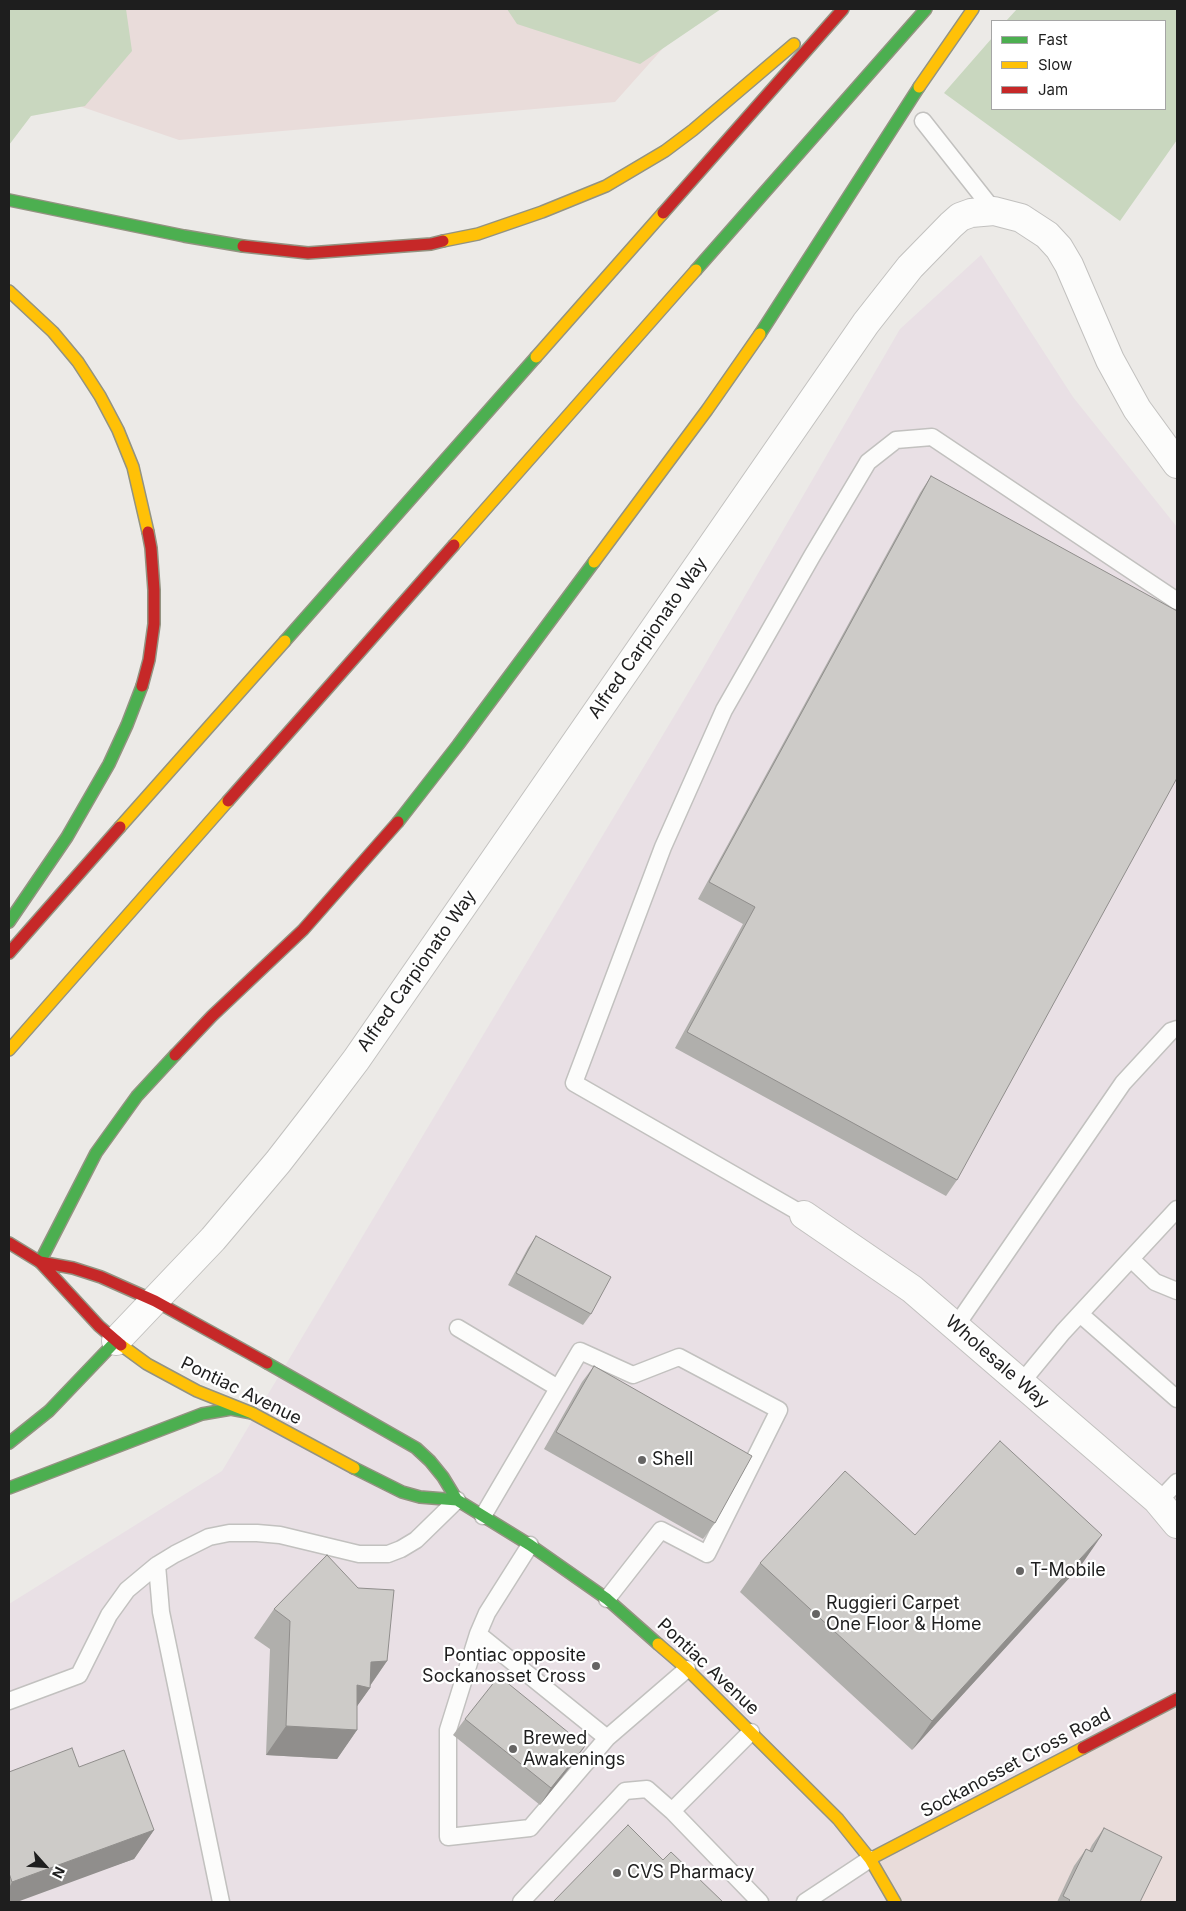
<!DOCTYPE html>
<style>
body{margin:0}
#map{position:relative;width:1186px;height:1911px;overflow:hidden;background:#eceae7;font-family:Inter,sans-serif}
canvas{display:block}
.frame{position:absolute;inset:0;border:10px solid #1e1e1e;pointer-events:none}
.legend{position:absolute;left:991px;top:20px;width:175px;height:90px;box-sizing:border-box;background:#fff;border:1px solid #a5a5a5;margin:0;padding:6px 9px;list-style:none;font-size:15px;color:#1e1e1e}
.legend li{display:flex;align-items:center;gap:10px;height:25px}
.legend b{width:25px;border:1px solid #a5a5a5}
.north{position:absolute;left:20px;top:1841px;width:50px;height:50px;-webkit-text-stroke:4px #fff;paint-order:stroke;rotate:116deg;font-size:14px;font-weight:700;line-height:20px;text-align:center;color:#1e1e1e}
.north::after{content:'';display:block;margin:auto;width:18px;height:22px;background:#1e1e1e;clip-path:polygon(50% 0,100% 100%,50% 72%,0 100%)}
</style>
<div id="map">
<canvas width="1186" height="1911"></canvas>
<div class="frame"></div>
<ul class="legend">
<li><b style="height:6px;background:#4caf50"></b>Fast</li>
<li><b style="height:6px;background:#ffc107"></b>Slow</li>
<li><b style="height:6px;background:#c62828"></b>Jam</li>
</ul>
<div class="north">N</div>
</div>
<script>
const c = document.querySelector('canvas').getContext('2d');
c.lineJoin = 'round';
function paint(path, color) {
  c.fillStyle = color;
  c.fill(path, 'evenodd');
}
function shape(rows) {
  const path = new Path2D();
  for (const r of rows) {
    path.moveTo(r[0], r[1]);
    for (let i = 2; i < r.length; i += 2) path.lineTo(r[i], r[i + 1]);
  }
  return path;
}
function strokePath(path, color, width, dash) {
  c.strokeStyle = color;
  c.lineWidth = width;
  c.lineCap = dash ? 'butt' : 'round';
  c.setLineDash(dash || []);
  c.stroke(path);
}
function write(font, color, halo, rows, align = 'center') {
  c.font = font + ' Inter,sans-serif';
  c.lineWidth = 4.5;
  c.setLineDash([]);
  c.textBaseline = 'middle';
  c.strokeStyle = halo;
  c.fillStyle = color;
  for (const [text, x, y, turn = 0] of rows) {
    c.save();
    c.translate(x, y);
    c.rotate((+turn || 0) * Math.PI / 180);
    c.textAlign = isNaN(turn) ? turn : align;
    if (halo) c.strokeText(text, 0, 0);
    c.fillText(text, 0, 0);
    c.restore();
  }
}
paint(shape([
 [9,9,698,9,615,102,179,140,9,82],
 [1177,1694,1177,1902,885,1902,871,1862]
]), '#e9dcda');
paint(shape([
 [981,255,1073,397,1177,527,1177,1694,871,1862,885,1902,9,1902,9,1604,222,1471,703,668,900,329]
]), '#e9e0e5');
paint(shape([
 [9,9,126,9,132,51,85,106,31,116,9,145],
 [507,9,721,9,640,64,517,24],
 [1017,9,1177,9,1177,140,1120,221,944,93,992,38,992,109,1165,109,1165,21,1006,21]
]), '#c9d7bf');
const lane = shape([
 [923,121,994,211],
 [804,1215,574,1083,663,847,724,710,812,556,868,462,896,440,932,437,1177,601],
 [1131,1259,1155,1282,1177,1291],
 [1080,1314,1177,1399],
 [956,1326,1123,1083,1171,1031,1177,1029],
 [458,1328,558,1388],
 [1021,1383,1063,1332,1177,1209],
 [1158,1502,1177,1482],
 [483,1516,580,1351,633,1375,679,1357,779,1410,707,1554,661,1530,607,1599],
 [530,1545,487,1613,478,1634,448,1730,448,1837,530,1828,607,1738,687,1669],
 [157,1565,161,1612,221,1902],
 [478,1634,607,1738],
 [9,1701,79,1675,109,1615,127,1590,157,1565,175,1554,209,1537,229,1533,257,1533,280,1535,359,1554,388,1554,401,1549,416,1540,457,1500],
 [672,1811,751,1732],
 [521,1902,625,1791,647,1789,672,1811,760,1902],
 [805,1902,870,1859]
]);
const street = shape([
 [804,1215,912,1289,1157,1500,1177,1524],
 [116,1341,213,1239,278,1162,316,1113,356,1060,866,323,910,267,951,225,960,217,971,213,994,211,1021,218,1047,235,1059,248,1069,265,1110,360,1137,409,1177,464]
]);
const fast = shape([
 [9,200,184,236,243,246],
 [696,270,926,9],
 [760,334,919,87],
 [285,641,536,357],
 [398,822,458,745,594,562],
 [9,922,67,837,109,764,127,725,142,686],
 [40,1262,96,1153,137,1096,175,1055],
 [267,1363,416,1448,430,1461,443,1477,457,1500,530,1545,607,1599,658,1644],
 [9,1443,49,1411,116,1341],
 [354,1468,402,1492,420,1497,457,1500],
 [9,1488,202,1414,231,1409,252,1413]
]);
const slow = shape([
 [919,87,973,9],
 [443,241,478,234,542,212,606,186,665,151,693,130,794,44],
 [9,291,53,332,78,362,100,396,118,430,133,467,148,532],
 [536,357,663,213],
 [454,545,696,270],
 [594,562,707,410,760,334],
 [120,827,285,641],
 [9,1050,228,801],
 [121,1345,147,1364,197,1391,252,1413,354,1468],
 [658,1644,687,1669,838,1819,870,1859,895,1902],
 [870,1859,1083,1748]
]);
const jam = shape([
 [663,213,843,9],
 [243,246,308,253,431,244,443,241],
 [142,686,149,660,154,624,154,590,151,548,148,532],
 [228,801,454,545],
 [9,953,120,827],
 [175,1055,212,1016,303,930,398,822],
 [9,1243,40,1262,99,1326,121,1345],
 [40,1262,73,1268,101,1277,155,1301,267,1363],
 [1083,1748,1177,1699]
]);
strokePath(lane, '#c2c1bf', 19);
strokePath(street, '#c2c1bf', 30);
strokePath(fast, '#939381', 14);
strokePath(slow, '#939381', 14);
strokePath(jam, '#939381', 14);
strokePath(lane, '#fcfcfb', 16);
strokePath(street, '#fcfcfb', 28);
strokePath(fast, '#4caf50', 11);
strokePath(slow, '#ffc107', 11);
strokePath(jam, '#c62828', 11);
paint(shape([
 [931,476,957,1180,946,1196,675,1048,743,924,698,899,920,493],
 [536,1236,591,1314,583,1325,508,1285,528,1248],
 [594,1366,715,1523,703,1539,544,1449,582,1382],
 [915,1535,1082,1564,912,1750,740,1592,760,1563],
 [274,1609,387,1661,370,1686,370,1688,357,1706,357,1730,337,1759,266,1755,270,1649,254,1638],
 [465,1719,585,1746,574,1762,540,1805,453,1735],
 [79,1767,154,1830,134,1859,9,1902,9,1772],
 [1104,1828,1140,1902,1057,1902,1074,1866,1086,1849,1089,1851,1092,1845]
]), '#b0afac');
paint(shape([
 [1102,1535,1082,1564,912,1750,932,1721],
 [387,1661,369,1687,370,1688,350,1716,353,1691,371,1662],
 [286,1726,357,1730,337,1759,266,1755],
 [585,1746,574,1762,540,1805,551,1788],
 [154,1830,134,1859,17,1902,9,1902,9,1888,12,1882]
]), '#908e8c');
const building = shape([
 [931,476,1177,611,1177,778,957,1180,687,1032,755,907,709,882,931,476],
 [536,1236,611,1277,591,1314,516,1273,536,1236],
 [594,1366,752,1456,715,1523,556,1432,594,1366],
 [1000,1441,1102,1535,932,1721,760,1563,845,1471,915,1535,1000,1441],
 [327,1555,358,1588,394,1590,387,1661,371,1662,370,1688,357,1685,357,1730,286,1726,290,1621,274,1609,327,1555],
 [499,1676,585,1746,551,1788,465,1719,499,1676],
 [72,1748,79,1767,124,1750,154,1830,12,1882,9,1873,9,1772,72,1748],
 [628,1825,663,1860,671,1852,723,1902,553,1902,628,1825],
 [1104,1828,1162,1857,1140,1902,1068,1902,1070,1900,1063,1896,1086,1849,1092,1852,1104,1828]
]);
paint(building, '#cdcbc8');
strokePath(building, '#908e8c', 1);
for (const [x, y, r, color] of [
 [642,1460,5,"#666564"],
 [1020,1571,5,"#666564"],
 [816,1614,5,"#666564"],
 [596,1666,5,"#666564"],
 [513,1749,5,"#666564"],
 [617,1873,5,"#666564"]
]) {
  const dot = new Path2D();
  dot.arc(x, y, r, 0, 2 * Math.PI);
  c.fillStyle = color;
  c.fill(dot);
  strokePath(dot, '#fff', 2);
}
write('18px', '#1e1e1e', '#fff', [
 ["Alfred Carpionato Way",648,638,-55],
 ["Alfred Carpionato Way",417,971,-55],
 ["Wholesale Way",997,1362,41],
 ["Pontiac Avenue",241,1391,26],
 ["Pontiac Avenue",708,1667,43],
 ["Sockanosset Cross Road",1016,1763,-28]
]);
write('18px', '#1e1e1e', '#fff', [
 ["Shell",652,1460],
 ["T-Mobile",1030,1571],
 ["Ruggieri Carpet",826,1604],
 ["One Floor & Home",826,1625],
 ["Pontiac opposite",586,1656,"right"],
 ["Sockanosset Cross",586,1677,"right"],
 ["Brewed",523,1739],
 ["Awakenings",523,1760],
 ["CVS Pharmacy",627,1873]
], 'left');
</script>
